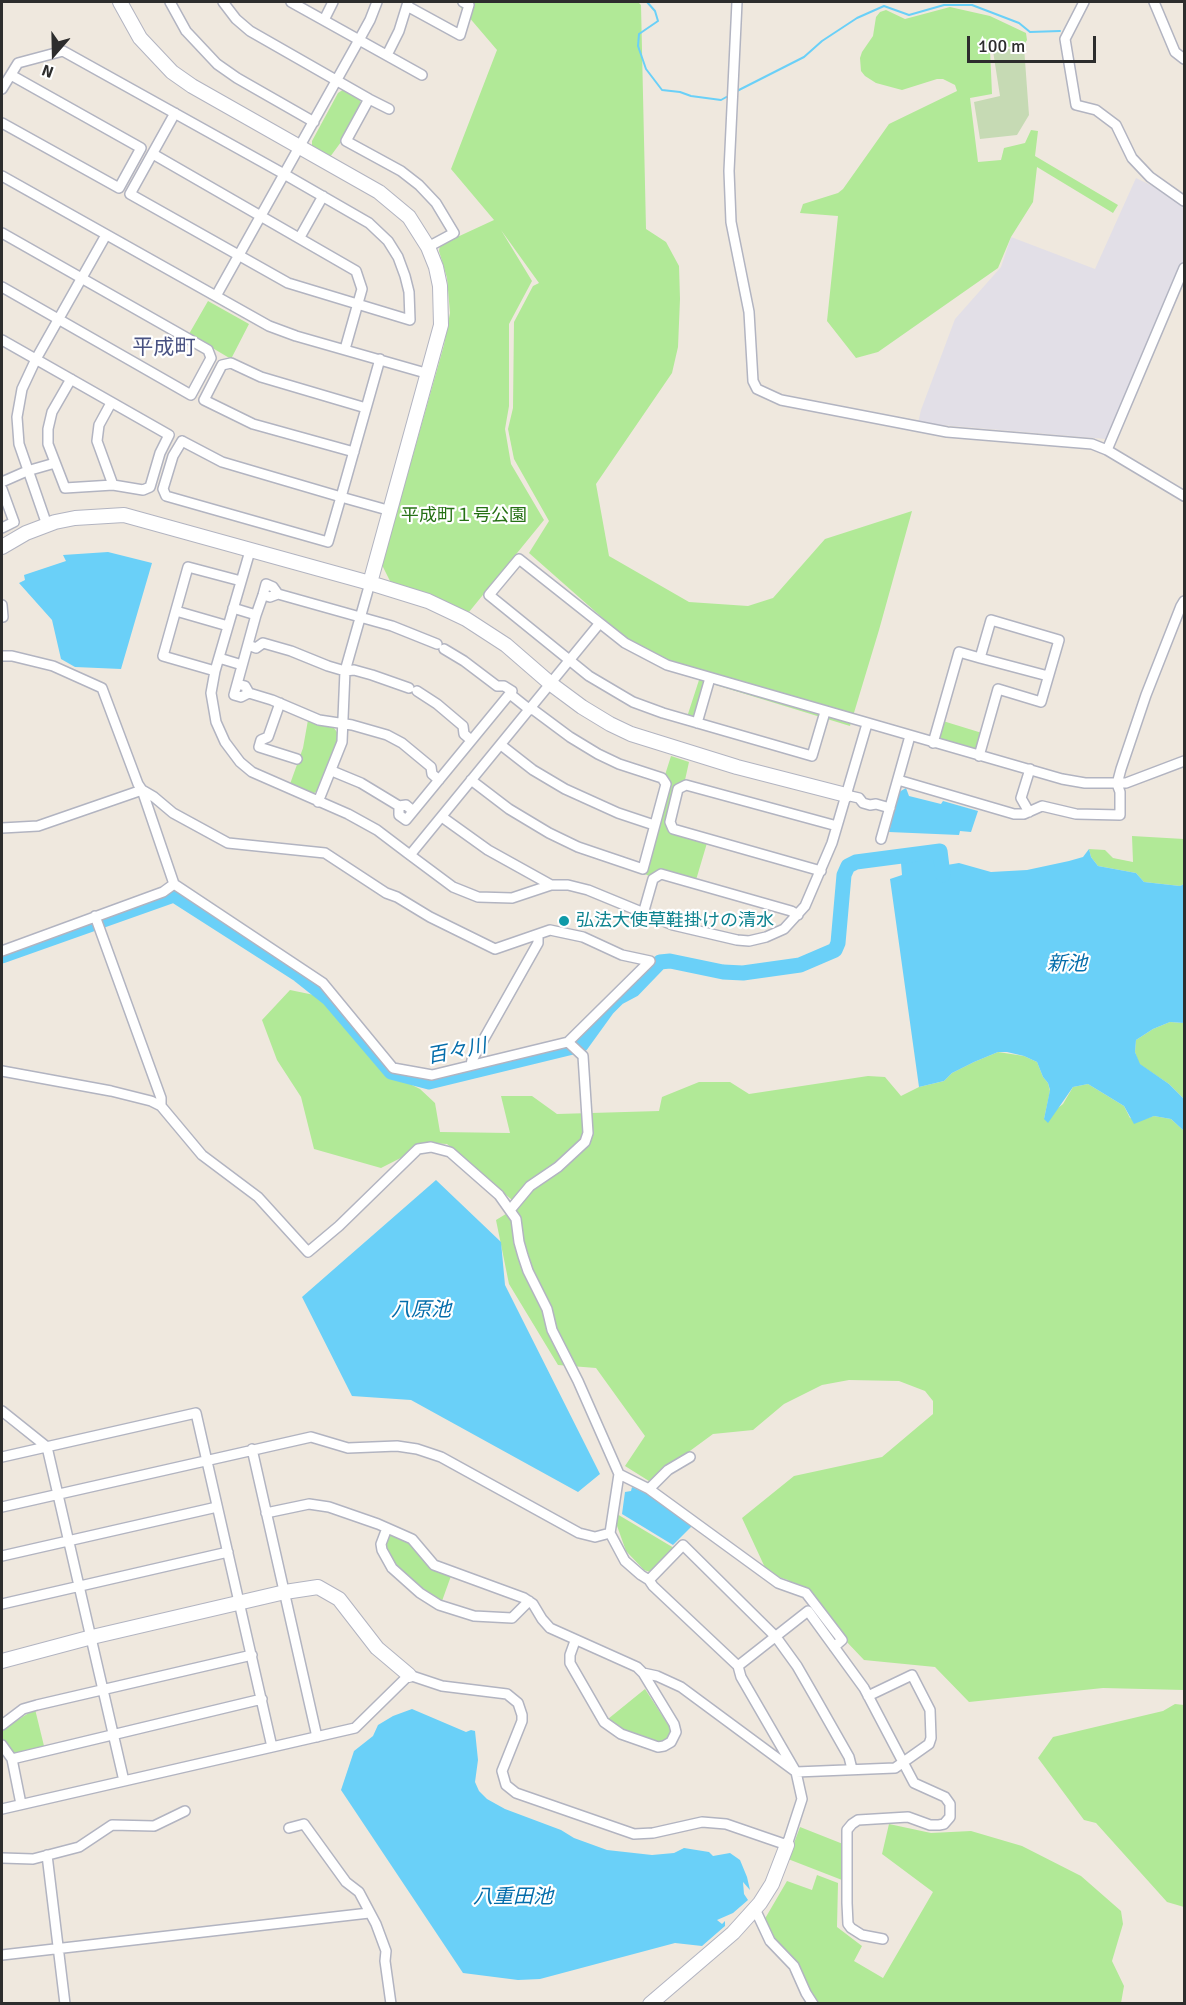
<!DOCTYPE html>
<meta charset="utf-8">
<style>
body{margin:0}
#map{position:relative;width:1186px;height:2005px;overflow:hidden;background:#efe8de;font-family:Signika,sans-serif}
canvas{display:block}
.frame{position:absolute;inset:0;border:3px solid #2d2d2d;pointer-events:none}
.north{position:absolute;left:24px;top:24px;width:60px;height:60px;-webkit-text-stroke:4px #fff;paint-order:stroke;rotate:200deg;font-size:16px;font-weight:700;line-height:24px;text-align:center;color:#2d2d2d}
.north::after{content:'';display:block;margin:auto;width:21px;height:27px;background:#2d2d2d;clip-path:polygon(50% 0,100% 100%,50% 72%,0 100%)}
.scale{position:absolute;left:967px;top:36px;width:129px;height:27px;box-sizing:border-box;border:3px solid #2d2d2d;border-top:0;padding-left:8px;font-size:18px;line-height:21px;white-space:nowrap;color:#2d2d2d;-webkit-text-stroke:4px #fff;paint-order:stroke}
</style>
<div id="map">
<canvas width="1186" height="2005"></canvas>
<div class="frame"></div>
<div class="north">N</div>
<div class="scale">100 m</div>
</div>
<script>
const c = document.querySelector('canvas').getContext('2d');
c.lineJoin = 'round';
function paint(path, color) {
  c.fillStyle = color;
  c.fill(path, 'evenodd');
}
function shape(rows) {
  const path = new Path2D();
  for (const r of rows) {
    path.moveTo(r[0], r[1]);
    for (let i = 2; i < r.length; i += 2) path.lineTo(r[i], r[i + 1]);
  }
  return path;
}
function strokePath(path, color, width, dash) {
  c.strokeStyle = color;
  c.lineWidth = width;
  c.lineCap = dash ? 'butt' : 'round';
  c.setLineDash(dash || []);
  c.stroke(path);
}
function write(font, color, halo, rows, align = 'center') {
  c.font = font + ' Signika,"Noto Sans JP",sans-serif';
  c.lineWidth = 4.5;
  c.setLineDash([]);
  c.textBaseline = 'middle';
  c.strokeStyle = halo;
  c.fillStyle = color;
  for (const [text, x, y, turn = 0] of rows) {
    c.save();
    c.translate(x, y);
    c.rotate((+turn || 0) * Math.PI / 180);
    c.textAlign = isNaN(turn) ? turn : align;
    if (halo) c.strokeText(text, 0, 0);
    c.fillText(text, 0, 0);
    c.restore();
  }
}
paint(shape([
 [1136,178,1173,196,1184,204,1184,260,1106,439,918,423,921,410,955,319,1001,267,1011,237,1095,269]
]), '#e2dfe7');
paint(shape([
 [456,2,638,2,641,5,646,229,666,242,679,266,680,299,678,347,672,373,596,484,609,556,689,602,748,606,773,598,825,539,912,511,879,630,850,726,706,682,696,720,687,717,699,680,657,666,529,553,549,521,514,459,508,429,513,408,514,322,533,286,539,283,501,230,532,281,509,324,509,406,505,429,511,464,544,520,469,612,411,589,391,583,382,565,444,345,450,313,447,278,439,251,440,245,494,220,451,169,497,50],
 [950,7,990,16,1026,33,1027,40,1024,45,990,49,992,94,970,98,978,162,1001,160,1004,148,1025,143,1031,130,1038,131,1035,156,1118,205,1113,213,1037,167,1033,202,1011,237,998,268,878,352,856,358,827,321,838,216,800,213,803,204,838,193,843,189,889,124,957,91,955,85,943,79,937,79,902,90,876,83,865,76,861,71,860,58,862,52,873,36,876,17,880,12,886,10,905,19],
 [344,89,360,98,361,106,341,142,330,157,312,148,312,141,338,93],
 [208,301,249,324,231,359,189,334],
 [308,720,334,728,339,735,318,790,313,794,290,784,303,748],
 [943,721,982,733,977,747,972,750,941,741,939,735],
 [671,756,689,762,685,780,675,786,665,823,671,833,707,843,696,880,660,870,649,876,645,874,670,784,665,775],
 [1132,836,1184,839,1184,884,1180,886,1144,882,1136,873,1098,866,1091,857,1089,849,1105,850,1113,858,1133,862],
 [290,990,319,996,345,1009,388,1073,420,1089,435,1103,440,1132,510,1133,501,1096,532,1096,557,1114,659,1111,662,1097,699,1082,730,1082,749,1094,868,1076,885,1077,901,1096,919,1087,944,1081,952,1073,974,1062,998,1052,1024,1056,1037,1062,1043,1077,1048,1083,1050,1091,1044,1119,1063,1104,1073,1087,1088,1084,1124,1106,1130,1118,1141,1120,1154,1116,1171,1119,1184,1131,1184,1690,1103,1688,969,1702,935,1667,864,1660,788,1580,768,1574,742,1518,794,1476,882,1457,933,1414,933,1401,925,1391,899,1381,849,1380,822,1385,784,1404,753,1430,713,1434,649,1481,625,1466,645,1436,596,1368,558,1365,509,1284,496,1220,519,1206,447,1144,430,1143,381,1168,314,1149,301,1097,277,1060,262,1020],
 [1170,1022,1184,1023,1184,1099,1169,1084,1139,1064,1135,1052,1136,1040,1153,1029],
 [617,1514,674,1548,650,1572,644,1570,626,1551,616,1523],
 [394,1534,411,1544,422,1559,430,1567,451,1576,442,1601,412,1581,390,1559,385,1544,388,1537],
 [645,1689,671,1729,671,1732,665,1741,658,1742,619,1728,608,1719],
 [1175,1704,1184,1705,1184,1907,1167,1902,1096,1823,1084,1820,1038,1758,1053,1737,1163,1711],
 [35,1709,44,1746,16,1753,10,1751,2,1738,2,1730],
 [889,1824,931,1833,971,1831,1022,1846,1081,1876,1121,1911,1123,1924,1112,1961,1124,1986,1121,2003,814,2003,763,1922,787,1881,812,1890,817,1875,838,1883,837,1927,862,1946,854,1961,883,1978,933,1892,882,1854],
 [800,1827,843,1844,842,1880,788,1859]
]), '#b1e997');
paint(shape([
 [1024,47,1029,115,1017,135,980,139,974,102,1000,96,993,51]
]), '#c6dab4');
paint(shape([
 [108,552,152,563,121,669,75,667,61,659,52,620,19,583,25,580,24,575,66,561,63,555],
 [906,788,909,796,941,804,943,801,978,811,971,832,960,831,959,835,889,832,899,792],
 [1089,849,1091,857,1098,866,1136,873,1144,882,1180,886,1184,884,1184,1023,1170,1022,1153,1029,1136,1040,1135,1052,1140,1064,1169,1084,1184,1099,1184,1131,1171,1119,1154,1116,1134,1124,1124,1106,1088,1084,1073,1087,1048,1123,1044,1119,1050,1090,1048,1083,1043,1077,1037,1062,1024,1056,1007,1052,998,1052,974,1062,952,1073,944,1081,919,1087,890,879,902,875,901,863,945,854,947,865,959,863,991,872,1027,870,1069,861,1083,857],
 [436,1180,501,1242,505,1285,600,1474,578,1492,411,1400,352,1396,302,1297],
 [632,1487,652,1496,692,1526,673,1545,622,1514,625,1492,631,1491],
 [412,1709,466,1732,471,1730,475,1731,478,1760,475,1782,479,1791,487,1799,505,1809,561,1830,574,1838,607,1850,652,1855,674,1853,684,1848,709,1852,713,1856,730,1853,740,1860,747,1877,750,1890,743,1882,744,1894,748,1900,733,1913,717,1920,722,1924,725,1921,725,1926,702,1946,675,1943,540,1979,518,1980,463,1973,341,1790,354,1751,373,1736,378,1725,393,1716]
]), '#6ad0f8');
strokePath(shape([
 [647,2,655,11,658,21,639,34,638,46,646,69,662,90,680,92,691,96,721,100,730,95],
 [735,92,804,57,822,41,857,18,884,6,909,15,944,5,972,5,1019,23,1030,32,1060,31]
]), '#6ad0f8', 2);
strokePath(shape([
 [2,956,174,895,299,975,328,998,391,1072,429,1082,581,1045,607,1009,618,998,633,990,660,962,670,961,723,972,743,973,800,965,835,950,838,943,844,875,848,866,856,862,940,851,943,875]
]), '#6ad0f8', 15);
const street = shape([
 [170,2,186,31,217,64,237,78,314,122],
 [223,2,236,19,250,31,369,99,346,141,401,171,419,185,436,203,454,233,428,247],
 [291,2,422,75],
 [737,2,729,171,731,222,749,312,753,381,757,389,781,400,947,432,1092,444,1107,450,1184,496],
 [1084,2,1065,39,1076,105,1096,110,1116,125,1132,158,1150,177,1184,201],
 [1154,2,1175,52,1184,59],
 [407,6,460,35,469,5,463,2],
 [324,20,333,2],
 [387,55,399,31,408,2],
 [2,89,18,63,63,51,284,174,369,223,388,241,398,257,405,276,409,292,410,320,288,283,130,194,175,113],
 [369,99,389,109],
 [2,123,119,188,141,148,11,75],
 [153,154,356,271,362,289,345,349],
 [2,176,269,326,296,336,429,374],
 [2,233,208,350,211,358,191,395,2,287],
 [300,237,323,196],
 [216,296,359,40,370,20,377,2],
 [2,340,169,435,160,453,150,487,143,490,113,485,65,488,48,444,48,429,52,412,71,379],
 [380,359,341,497,391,511],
 [111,403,99,425,97,441,113,485],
 [182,441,222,462,341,497,328,542,166,496,163,489,173,456,182,441],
 [1107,450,1184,268],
 [354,452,253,424,204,400,222,365,231,363,261,377,366,408],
 [2,482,27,471,55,463],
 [2,489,14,522,2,528],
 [47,525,19,444,17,417,22,389,36,359,106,235],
 [250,551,215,671,211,693,216,722,225,742,240,762,252,772,348,814,377,830,410,855],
 [278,594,392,626,437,644],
 [2,605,3,617,2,617],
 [233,608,256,615],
 [176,611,228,626],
 [599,624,410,855,453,887,478,897,512,898,551,885,568,885,588,890,673,925,737,940,749,941,766,937,784,929,805,906,832,843,867,724],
 [248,645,256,648,263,643,291,651,328,666,345,671,354,670,372,675,409,688],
 [2,656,12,656,53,666,102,688,138,784,142,790,174,884,323,983,393,1068,432,1075,568,1042,650,961],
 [219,658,242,665],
 [980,658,1048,676],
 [215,671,163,656,188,567,241,581],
 [237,684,245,686,249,693,241,697,234,695,256,615,263,595,266,584,273,587,278,594,270,597,263,595],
 [417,691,437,704,463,726,464,734,471,740],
 [249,693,272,700,319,720,352,725,387,735,402,743,431,767,432,774,439,780],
 [510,694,530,710],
 [280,703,268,737,261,740,259,747,297,759],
 [825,712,812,756,663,713,633,702,589,676,489,595,519,559,625,643,667,665,1062,779,1085,783,1126,783,1184,761],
 [697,723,710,678],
 [933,743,959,652,980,658,991,620,1059,640,1041,702,998,689,979,756],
 [501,745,533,770,565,789,618,813,654,825],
 [332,771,361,783,399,806],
 [471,780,509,809,549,833,578,847,643,869,666,784,662,778,619,764,598,754,570,737,531,708],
 [898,780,1014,814,1024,814,1042,806,1076,814,1120,815,1120,792,1117,784,1121,769,1146,695,1181,606,1184,601],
 [846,795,859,798,863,803,870,805,876,804,890,808],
 [318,802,342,742,345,671,370,583],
 [413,811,406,805,399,806,399,815,406,820,512,691,504,686,497,686,464,661,444,649],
 [1029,812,1021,798,1030,769],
 [442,817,488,850,551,885],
 [2,828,38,826,142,790,154,797,173,813,228,843,325,853,386,893,397,897,430,917,495,949,550,930,583,937,622,955,650,961],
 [881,839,910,736],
 [821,871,673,829,670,822,678,789,686,785,837,826],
 [643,914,653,879,661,874,791,911,798,915],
 [95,916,161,1098,161,1106],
 [2,951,163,892,174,884],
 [471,1065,472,1060,538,943,538,936],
 [2,1071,111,1091,151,1101,161,1106,202,1155,258,1197,308,1252,339,1226,418,1149,431,1147,450,1152,499,1195,516,1219,519,1242,523,1256,528,1271,547,1309,552,1330,578,1381,619,1474,649,1489,778,1583,806,1593,842,1640,834,1647],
 [510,1210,530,1186,558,1167,585,1142,588,1133,583,1056,568,1042],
 [2,1411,47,1447,124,1781],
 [252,1449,317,1737],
 [2,1457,196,1413,272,1747],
 [649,1489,668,1470,690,1457],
 [2,1507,311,1437,348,1448,397,1446,417,1449,441,1457,579,1533,595,1537,610,1533],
 [266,1513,309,1504,329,1507,378,1524,412,1539,434,1565,524,1598,533,1604,542,1619,550,1628,637,1667,643,1673,674,1724,676,1732,671,1742,664,1746,658,1747,621,1734,604,1722,570,1663,570,1655,575,1641],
 [387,1528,381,1544,382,1550,392,1568,420,1593,439,1605,474,1616,512,1618,529,1601],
 [2,1556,217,1507],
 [649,1580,683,1545,776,1637,797,1666,816,1699,849,1757,852,1769],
 [2,1604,228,1552],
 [738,1666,808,1611,864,1688,914,1783,945,1797,950,1804,950,1817,944,1824,939,1825,930,1825,908,1817,858,1820,852,1824,847,1830,847,1903,848,1924,851,1928,862,1935,883,1939],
 [643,1673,657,1676,681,1687,796,1772,895,1768,929,1744,931,1738,930,1710,912,1675,868,1696],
 [2,1725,23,1709,37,1705,252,1655],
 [2,1745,12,1759,21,1804],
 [12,1759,262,1699],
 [2,1809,355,1728,409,1675,442,1686,507,1694,518,1703,522,1715,522,1721,502,1771,506,1785,516,1793,634,1834,653,1833,702,1822,726,1824,787,1845,802,1799,796,1772,741,1677,738,1666,653,1586,649,1580,641,1575,625,1561,610,1533,619,1474],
 [289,1828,304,1824,346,1882,359,1892,376,1924,386,1951,385,1961,391,2004],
 [47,1855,65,2004],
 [2,1858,33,1859,79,1847,112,1825,154,1826,185,1811],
 [755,1909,770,1941,794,1966,806,1993,813,2004],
 [2,1955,369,1913]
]);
const secondary = shape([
 [120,2,140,38,172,72,192,86,379,192,409,217,428,247,436,267,440,286,441,325,370,583],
 [2,547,26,533,55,522,75,518,124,515,370,583,428,601,466,619,506,645,551,684,582,707,610,724,631,734,737,767,846,795],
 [2,1661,92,1637,285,1592,318,1587,339,1599,377,1648,409,1675],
 [650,2004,733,1933,760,1903,772,1884,787,1845]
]);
strokePath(street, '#b2b4c1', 12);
strokePath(secondary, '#b2b4c1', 16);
strokePath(street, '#fff', 9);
strokePath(secondary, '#fff', 14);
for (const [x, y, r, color] of [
 [564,921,6,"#0f9aa8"]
]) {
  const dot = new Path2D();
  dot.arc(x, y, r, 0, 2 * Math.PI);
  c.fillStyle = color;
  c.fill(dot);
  strokePath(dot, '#fff', 2);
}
write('18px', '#267115', '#fff', [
 ["平成町１号公園",464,516]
]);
write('18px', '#0d838f', '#fff', [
 ["弘法大使草鞋掛けの清水",576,921]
], 'left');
write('italic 20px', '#036dab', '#fff', [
 ["新池",1067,965],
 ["百々川",457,1052,-11],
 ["八原池",421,1311],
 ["八重田池",513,1898]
]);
write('21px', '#495282', '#fff', [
 ["平成町",164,348]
]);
</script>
